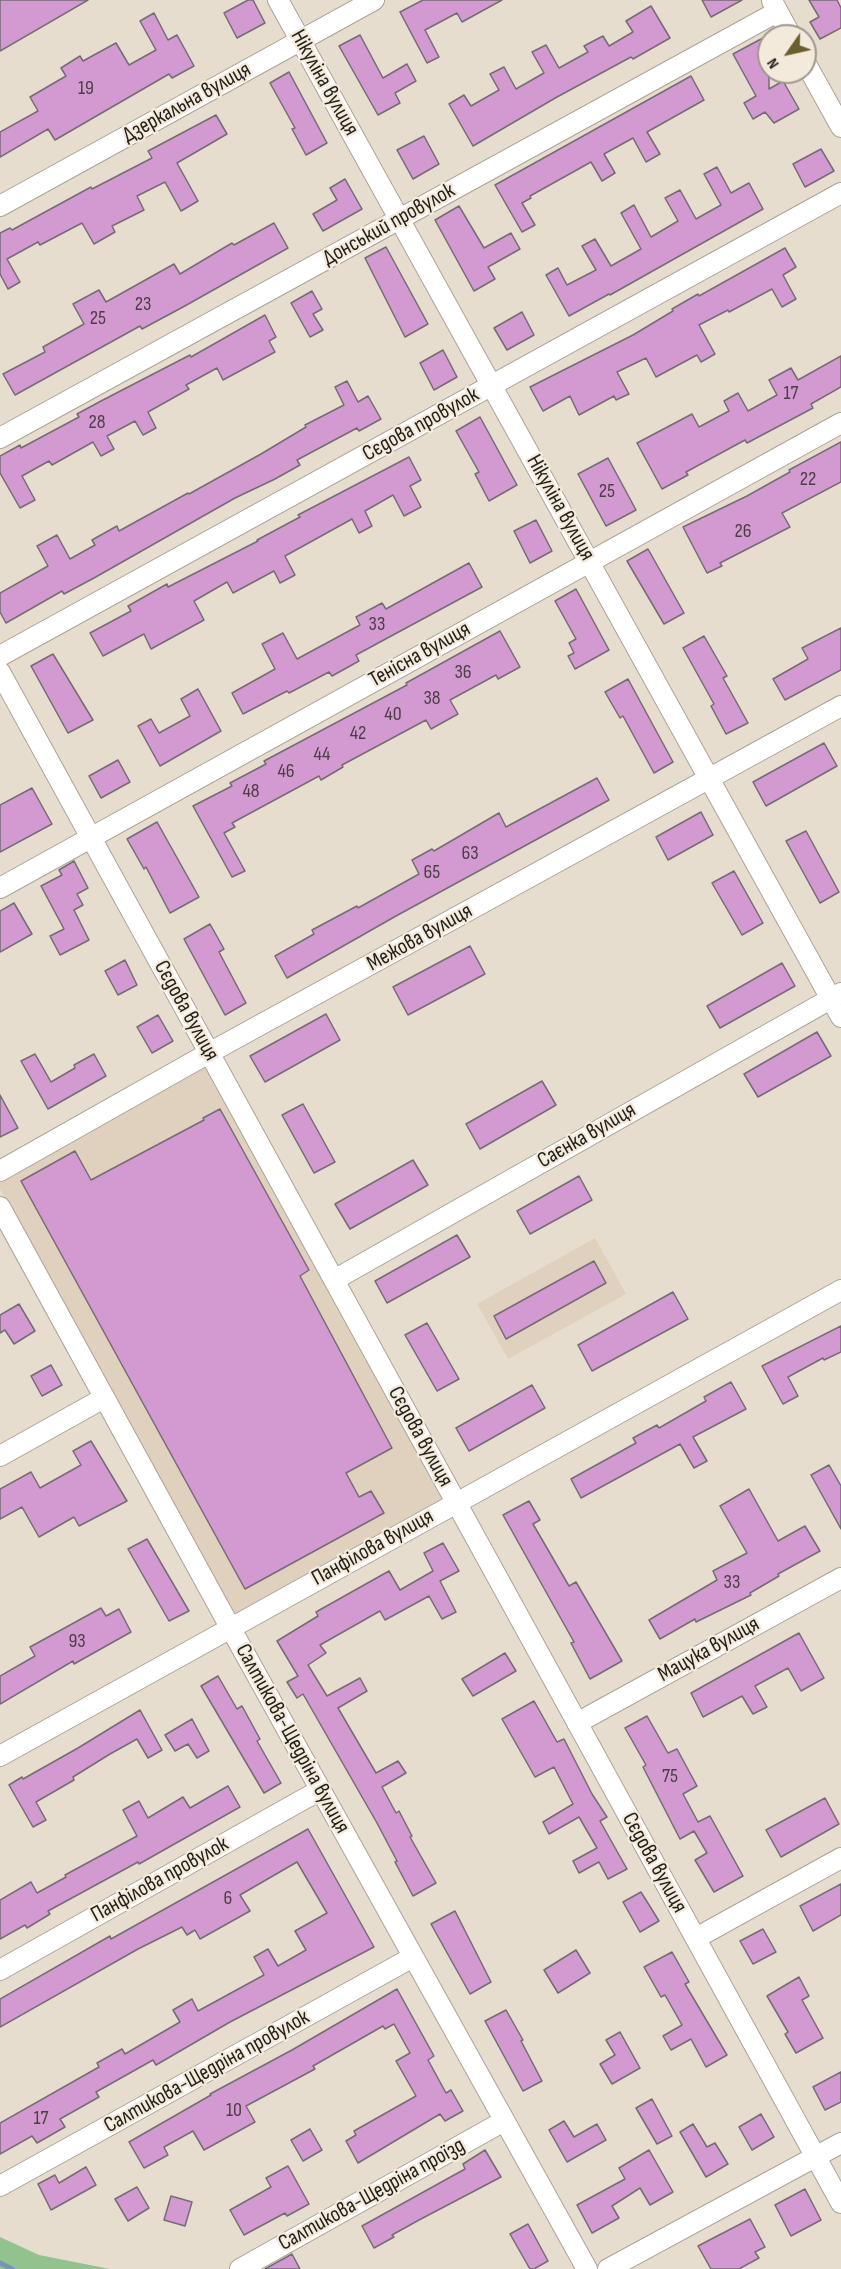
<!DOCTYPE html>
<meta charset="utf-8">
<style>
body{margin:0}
#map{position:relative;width:841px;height:2269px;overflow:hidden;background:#e6ddcf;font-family:"Sofia Sans Condensed",sans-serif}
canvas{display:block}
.north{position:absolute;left:757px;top:24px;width:60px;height:60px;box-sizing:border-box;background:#f3eadc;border:2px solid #9f988e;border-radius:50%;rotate:236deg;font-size:16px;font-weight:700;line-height:24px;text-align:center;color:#211e19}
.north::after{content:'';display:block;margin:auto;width:21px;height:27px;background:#6b602d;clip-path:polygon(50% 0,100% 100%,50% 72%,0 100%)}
</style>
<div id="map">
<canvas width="841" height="2269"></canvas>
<div class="north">N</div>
</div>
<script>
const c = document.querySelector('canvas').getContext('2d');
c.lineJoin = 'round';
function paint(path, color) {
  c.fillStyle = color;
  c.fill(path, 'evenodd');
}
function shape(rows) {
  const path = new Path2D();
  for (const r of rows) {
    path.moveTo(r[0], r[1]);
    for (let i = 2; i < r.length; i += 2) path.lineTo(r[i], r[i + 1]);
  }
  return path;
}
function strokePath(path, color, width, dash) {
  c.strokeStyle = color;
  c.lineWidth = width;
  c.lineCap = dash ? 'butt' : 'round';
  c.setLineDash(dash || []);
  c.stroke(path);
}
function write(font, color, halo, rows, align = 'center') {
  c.font = font + ' "Sofia Sans Condensed",sans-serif';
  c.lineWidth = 4.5;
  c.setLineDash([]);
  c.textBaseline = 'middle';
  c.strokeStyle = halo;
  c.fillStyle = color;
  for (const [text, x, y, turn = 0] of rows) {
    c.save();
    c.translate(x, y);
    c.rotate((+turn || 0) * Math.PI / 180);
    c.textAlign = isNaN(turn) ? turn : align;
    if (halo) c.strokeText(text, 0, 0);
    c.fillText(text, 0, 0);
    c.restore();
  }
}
paint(shape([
 [205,1062,447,1498,231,1618,0,1189,0,1179],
 [595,1238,626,1294,508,1359,477,1304]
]), '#dfd1be');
paint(shape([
 [0,2237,39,2255,110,2269,0,2269]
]), '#92c28d');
strokePath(shape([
 [0,2263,12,2269]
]), '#7995b3', 5);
const building = shape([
 [0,0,88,0,0,51,0,0],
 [248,0,253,0,265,23,237,38,224,13,248,0],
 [423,0,502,0,462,22,457,13,425,30,439,57,427,63,400,12,423,0],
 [702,0,742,0,711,17,702,0],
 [809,0,837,0,841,8,841,28,820,39,810,22,819,17,809,0],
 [651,6,670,38,633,59,631,57,557,97,473,146,449,104,464,95,471,106,499,90,490,74,504,67,516,89,544,73,532,52,546,45,559,68,588,52,584,46,603,36,609,46,633,32,626,21,651,6],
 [154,13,168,40,177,35,194,66,172,78,169,74,55,140,48,129,0,157,0,132,38,111,30,97,66,76,61,68,80,56,83,61,116,43,129,65,156,50,140,21,154,13],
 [360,35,383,78,407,64,416,81,395,93,400,103,378,115,339,46,360,35],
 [761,39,769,53,769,89,783,81,799,109,774,123,765,112,753,119,744,103,756,96,733,54,761,39],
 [289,72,327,143,306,155,292,129,295,128,270,83,289,72],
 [691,76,704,100,647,132,660,154,646,162,633,138,604,154,615,173,602,181,591,162,530,196,531,198,522,203,535,225,522,232,495,185,691,76],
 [216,115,227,134,177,163,198,201,181,211,165,182,137,196,144,210,112,226,115,232,94,244,82,223,40,245,38,242,7,259,20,282,8,289,0,274,0,233,10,228,12,230,91,187,92,189,152,158,148,151,216,115],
 [424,136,439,164,413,179,397,150,424,136],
 [821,149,834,171,805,187,793,164,821,149],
 [717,167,731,193,749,183,763,209,610,295,609,294,569,316,546,275,558,268,567,285,596,270,582,246,595,239,611,266,641,249,621,213,634,205,651,237,678,221,665,198,680,190,696,219,721,205,704,174,717,167],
 [345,179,362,209,323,231,313,214,337,200,330,188,345,179],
 [459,206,484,248,511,233,520,249,488,267,495,279,474,291,435,220,459,206],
 [274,223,288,248,183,307,142,329,140,326,15,395,3,374,45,352,43,347,84,324,73,304,99,290,106,302,174,264,180,274,232,243,234,245,274,223],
 [386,247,428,324,405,337,365,258,386,247],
 [785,248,796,267,783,275,796,299,782,307,772,289,729,312,728,310,699,325,715,354,701,362,697,355,656,377,646,358,617,372,629,394,616,400,614,396,579,415,570,396,543,411,530,387,633,335,673,311,672,309,698,294,699,296,785,248],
 [312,291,322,309,313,314,323,330,310,337,291,303,312,291],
 [522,312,534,335,507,350,494,328,522,312],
 [265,315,276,337,269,341,275,352,223,380,217,368,186,385,189,389,148,412,156,428,143,435,135,421,107,436,114,449,101,456,93,442,52,465,49,461,22,476,35,500,20,508,0,473,0,456,20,445,21,448,79,417,77,414,101,401,190,355,191,357,265,315],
 [443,350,457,377,434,390,420,363,443,350],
 [841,356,841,387,811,404,813,408,747,443,745,440,686,472,688,475,662,489,637,443,692,414,699,427,729,411,724,401,738,393,748,411,777,395,769,380,791,368,798,380,841,356],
 [347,381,358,402,368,396,381,419,359,431,357,428,297,460,300,465,275,479,235,498,94,578,64,594,62,591,6,623,0,612,0,593,48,566,37,546,57,535,70,559,95,545,92,540,117,526,119,531,188,493,189,494,261,454,306,427,305,425,344,405,335,387,347,381],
 [480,417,517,485,489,501,475,474,479,472,456,431,480,417],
 [841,442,841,482,782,513,790,527,720,563,722,566,707,573,683,527,747,496,790,472,789,470,841,442],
 [409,457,421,480,410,486,421,507,404,516,393,495,365,511,372,526,359,533,352,519,285,556,295,575,280,583,274,571,233,593,227,582,194,601,204,620,151,649,144,634,103,656,90,633,131,611,128,606,167,584,168,587,258,541,257,540,300,517,298,515,409,457],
 [608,458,636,510,606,526,578,474,608,458],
 [536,520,552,551,530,563,514,531,536,520],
 [648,549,684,613,664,624,627,561,648,549],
 [469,563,482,587,356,655,359,661,332,676,329,672,289,693,287,691,243,714,232,693,275,669,262,644,283,633,297,659,360,625,356,617,382,603,386,609,469,563],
 [576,589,609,650,575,669,568,656,574,653,569,643,576,639,555,601,576,589],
 [841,628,841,670,785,700,773,679,808,659,802,648,841,628],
 [500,631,520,667,498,679,496,675,450,700,458,714,431,729,426,720,342,765,343,767,321,780,319,776,232,823,235,827,224,833,245,871,232,877,193,806,232,786,230,783,266,764,264,761,407,685,406,683,500,631],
 [704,636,727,676,723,678,748,723,726,734,711,706,714,704,683,648,704,636],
 [53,654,93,720,68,733,31,666,53,654],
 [628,679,673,762,654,773,623,716,620,718,605,692,628,679],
 [198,689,221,731,160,766,138,726,151,719,159,733,190,716,181,699,198,689],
 [824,743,837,766,766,806,753,782,824,743],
 [118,760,130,782,101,798,89,776,118,760],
 [597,778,609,800,396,916,287,978,275,956,314,934,312,930,357,906,358,908,419,874,412,860,432,849,434,851,499,813,506,827,597,778],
 [32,788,52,824,0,852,0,805,32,788],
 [701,812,713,835,668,860,656,837,701,812],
 [157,822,199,897,170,913,146,867,144,869,127,839,157,822],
 [806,831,839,892,820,903,786,841,806,831],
 [74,861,88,888,77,894,83,905,74,910,89,940,60,955,50,936,64,929,41,886,62,875,59,870,74,861],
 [734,871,763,923,742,935,712,883,734,871],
 [14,903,32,934,0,952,0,911,14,903],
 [210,924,224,949,219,952,246,1003,225,1015,184,939,210,924],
 [470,946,485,974,408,1015,393,987,470,946],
 [125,960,137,985,118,995,105,971,125,960],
 [782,963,795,986,720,1028,707,1006,782,963],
 [326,1014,340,1040,265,1082,250,1056,326,1014],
 [158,1015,173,1041,152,1053,137,1027,158,1015],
 [817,1032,831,1056,758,1097,744,1074,817,1032],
 [35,1054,51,1082,75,1068,74,1065,94,1054,106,1076,48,1109,21,1061,35,1054],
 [542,1081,556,1105,480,1149,466,1124,542,1081],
 [0,1095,18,1128,0,1137,0,1095],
 [303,1104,335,1162,314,1173,282,1115,303,1104],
 [220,1109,309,1270,300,1276,392,1448,346,1473,359,1497,371,1491,384,1513,245,1589,21,1181,75,1151,91,1180,204,1120,203,1118,220,1109],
 [413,1160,428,1185,350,1229,335,1204,413,1160],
 [579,1176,592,1200,530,1234,517,1211,579,1176],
 [457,1235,470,1257,387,1303,375,1281,457,1235],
 [594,1261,606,1283,506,1339,494,1316,594,1261],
 [673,1292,688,1319,592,1371,578,1345,673,1292],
 [19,1304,35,1331,14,1344,5,1330,0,1333,0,1315,19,1304],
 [427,1323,459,1379,437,1391,405,1335,427,1323],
 [841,1326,841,1352,824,1360,823,1358,788,1377,798,1396,783,1404,762,1366,841,1326],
 [51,1365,62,1385,42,1396,31,1376,51,1365],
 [731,1382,746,1409,693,1437,707,1461,694,1468,680,1444,581,1498,571,1479,636,1443,633,1438,657,1425,659,1428,706,1401,704,1397,731,1382],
 [532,1385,545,1408,469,1451,456,1428,532,1385],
 [91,1441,127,1501,79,1526,74,1517,39,1537,22,1507,0,1519,0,1489,31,1472,40,1488,81,1465,73,1451,91,1441],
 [829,1465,841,1486,841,1529,811,1475,829,1465],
 [749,1489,778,1541,805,1526,820,1551,778,1574,779,1576,750,1593,751,1595,696,1622,695,1619,660,1639,649,1620,717,1580,713,1571,747,1553,720,1506,749,1489],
 [529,1501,540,1520,533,1524,569,1586,576,1582,622,1661,590,1679,571,1643,574,1642,503,1515,529,1501],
 [147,1539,189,1611,169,1621,128,1549,147,1539],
 [443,1543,459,1571,440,1581,456,1612,442,1619,429,1596,385,1620,380,1611,320,1645,326,1653,308,1665,327,1696,360,1678,367,1691,338,1708,376,1773,398,1761,406,1773,382,1787,396,1813,399,1811,412,1836,410,1837,436,1883,413,1896,395,1862,397,1861,377,1823,303,1694,297,1698,287,1682,298,1676,277,1641,318,1616,316,1612,389,1571,400,1590,433,1571,424,1553,443,1543],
 [101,1608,106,1616,119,1609,131,1632,74,1664,73,1661,0,1704,0,1676,35,1656,30,1647,101,1608],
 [799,1633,824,1678,801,1691,788,1668,755,1686,767,1707,753,1714,742,1696,703,1717,691,1693,799,1633],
 [505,1653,516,1671,473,1696,462,1679,505,1653],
 [218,1676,237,1709,242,1706,260,1739,257,1741,281,1783,264,1793,201,1686,218,1676],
 [534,1701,557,1742,564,1739,592,1794,607,1817,600,1821,627,1869,608,1879,599,1862,579,1873,573,1861,597,1848,579,1817,549,1834,543,1822,573,1804,554,1767,535,1777,502,1719,534,1701],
 [140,1710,162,1750,148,1758,137,1739,110,1754,73,1777,74,1780,36,1802,46,1820,33,1827,9,1785,22,1777,23,1779,78,1748,140,1710],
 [647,1716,668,1753,677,1749,697,1786,683,1794,698,1822,710,1816,743,1876,714,1892,695,1860,707,1853,694,1831,680,1839,643,1767,646,1765,625,1728,647,1716],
 [192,1719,209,1751,197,1758,188,1744,175,1751,165,1735,192,1719],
 [228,1786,240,1807,139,1864,138,1862,48,1911,50,1914,27,1928,25,1925,0,1939,0,1900,31,1882,37,1893,66,1877,65,1875,137,1836,123,1810,139,1801,148,1818,183,1797,190,1808,228,1786],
 [825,1798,839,1824,781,1857,766,1830,825,1798],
 [308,1829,374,1947,230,2022,156,2065,153,2060,96,2092,99,2097,60,2119,65,2127,37,2143,32,2136,0,2154,0,2123,99,2067,97,2063,122,2049,125,2054,180,2022,173,2010,192,1999,198,2011,264,1975,254,1957,268,1949,278,1966,306,1950,295,1931,327,1913,297,1862,240,1895,250,1911,200,1939,195,1930,187,1935,182,1927,138,1949,0,2027,0,1999,110,1936,111,1939,308,1829],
 [841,1884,841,1915,813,1931,800,1906,841,1884],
 [641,1892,659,1921,640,1932,623,1902,641,1892],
 [455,1911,491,1982,470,1994,431,1924,455,1911],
 [763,1929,776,1952,753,1964,740,1941,763,1929],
 [576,1950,590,1973,558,1993,544,1970,576,1950],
 [672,1952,689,1982,685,1984,727,2055,706,2067,691,2039,671,2050,663,2036,682,2025,665,1995,661,1997,644,1967,672,1952],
 [799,1977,809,1996,802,2000,823,2038,796,2053,785,2034,788,2032,767,1996,799,1977],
 [397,1989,434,2056,428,2060,446,2093,451,2090,463,2111,445,2121,440,2114,358,2163,346,2141,356,2135,354,2131,416,2096,396,2061,410,2053,394,2024,385,2029,383,2026,313,2066,315,2069,246,2106,255,2122,204,2150,193,2131,164,2147,168,2155,144,2168,129,2142,211,2095,210,2094,292,2050,397,1989],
 [506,2010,523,2040,521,2041,542,2081,523,2091,485,2021,506,2010],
 [620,2032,640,2068,612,2084,600,2064,615,2055,606,2040,620,2032],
 [841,2072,841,2102,825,2110,813,2087,841,2072],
 [652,2099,672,2136,657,2144,636,2108,652,2099],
 [761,2114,774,2137,752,2150,739,2127,761,2114],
 [564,2121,574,2137,597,2124,606,2140,567,2162,549,2130,564,2121],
 [693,2124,707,2147,715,2143,728,2164,706,2177,680,2132,693,2124],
 [310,2129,322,2150,303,2161,291,2140,310,2129],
 [485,2150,501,2177,419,2220,392,2235,394,2237,374,2248,362,2226,465,2169,463,2164,485,2150],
 [649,2150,673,2192,650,2205,640,2188,612,2206,619,2218,592,2233,577,2205,625,2179,619,2168,649,2150],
 [288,2166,309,2204,287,2216,285,2213,244,2235,230,2210,271,2187,266,2178,288,2166],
 [86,2167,96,2185,51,2210,38,2184,55,2175,59,2183,86,2167],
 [137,2187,149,2208,128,2221,115,2199,137,2187],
 [805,2189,821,2220,791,2236,775,2205,805,2189],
 [171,2196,192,2202,185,2226,164,2220,171,2196],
 [750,2219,765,2247,755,2252,759,2258,739,2269,711,2269,698,2246,750,2219],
 [528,2224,548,2261,534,2269,530,2269,510,2234,528,2224],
 [292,2254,300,2269,265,2269,292,2254]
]);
paint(building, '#d29ad0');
strokePath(building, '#756b75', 1.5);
const minor = shape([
 [278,0,841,1017],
 [772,1,791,36],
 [805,62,841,127],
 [0,206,374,0],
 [0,438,777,12],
 [0,656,841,193],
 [0,672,841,2203],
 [0,888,841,423],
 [0,1171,209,1053,841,706],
 [0,1207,230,1627,587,2269],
 [334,1280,841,993],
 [0,1456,104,1398],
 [577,1723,841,1578],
 [0,1756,841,1290],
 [696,1938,841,1858],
 [0,1970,320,1790],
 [0,2186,413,1957],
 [240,2269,504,2121],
 [608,2269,841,2143]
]);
strokePath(minor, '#aca397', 22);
strokePath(minor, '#fff', 20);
write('20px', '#4d3d47', null, [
 ["19",86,89],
 ["23",143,305],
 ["25",98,319],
 ["17",791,394],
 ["28",97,423],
 ["22",808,480],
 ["25",607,492],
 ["26",743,532],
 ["33",377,625],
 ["36",463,673],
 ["38",432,699],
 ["40",393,715],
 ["42",358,734],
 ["44",322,755],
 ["46",286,772],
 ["48",251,792],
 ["63",470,854],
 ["65",432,873],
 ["33",732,1583],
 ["93",77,1642],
 ["75",670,1777],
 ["6",228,1899],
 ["10",234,2111],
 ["17",41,2119]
]);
write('22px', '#211e19', '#f3eadc', [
 ["Нікуліна вулиця",324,83,61],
 ["Дзеркальна вулиця",187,103,-29],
 ["Донський провулок",389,225,-29],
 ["Сєдова провулок",421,425,-29],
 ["Нікуліна вулиця",560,508,61],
 ["Тенісна вулиця",420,655,-29],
 ["Межова вулиця",420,938,-29],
 ["Сєдова вулиця",186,1011,61],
 ["Саєнка вулиця",587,1136,-30],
 ["Сєдова вулиця",420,1437,61],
 ["Панфілова вулиця",373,1548,-29],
 ["Мацука вулиця",709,1650,-29],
 ["Салтикова-Щедріна вулиця",292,1739,61],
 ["Сєдова вулиця",654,1863,61],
 ["Панфілова провулок",160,1880,-29],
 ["Салтикова-Щедріна провулок",207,2072,-29],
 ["Салтикова-Щедріна проїзд",372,2195,-29]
]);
</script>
